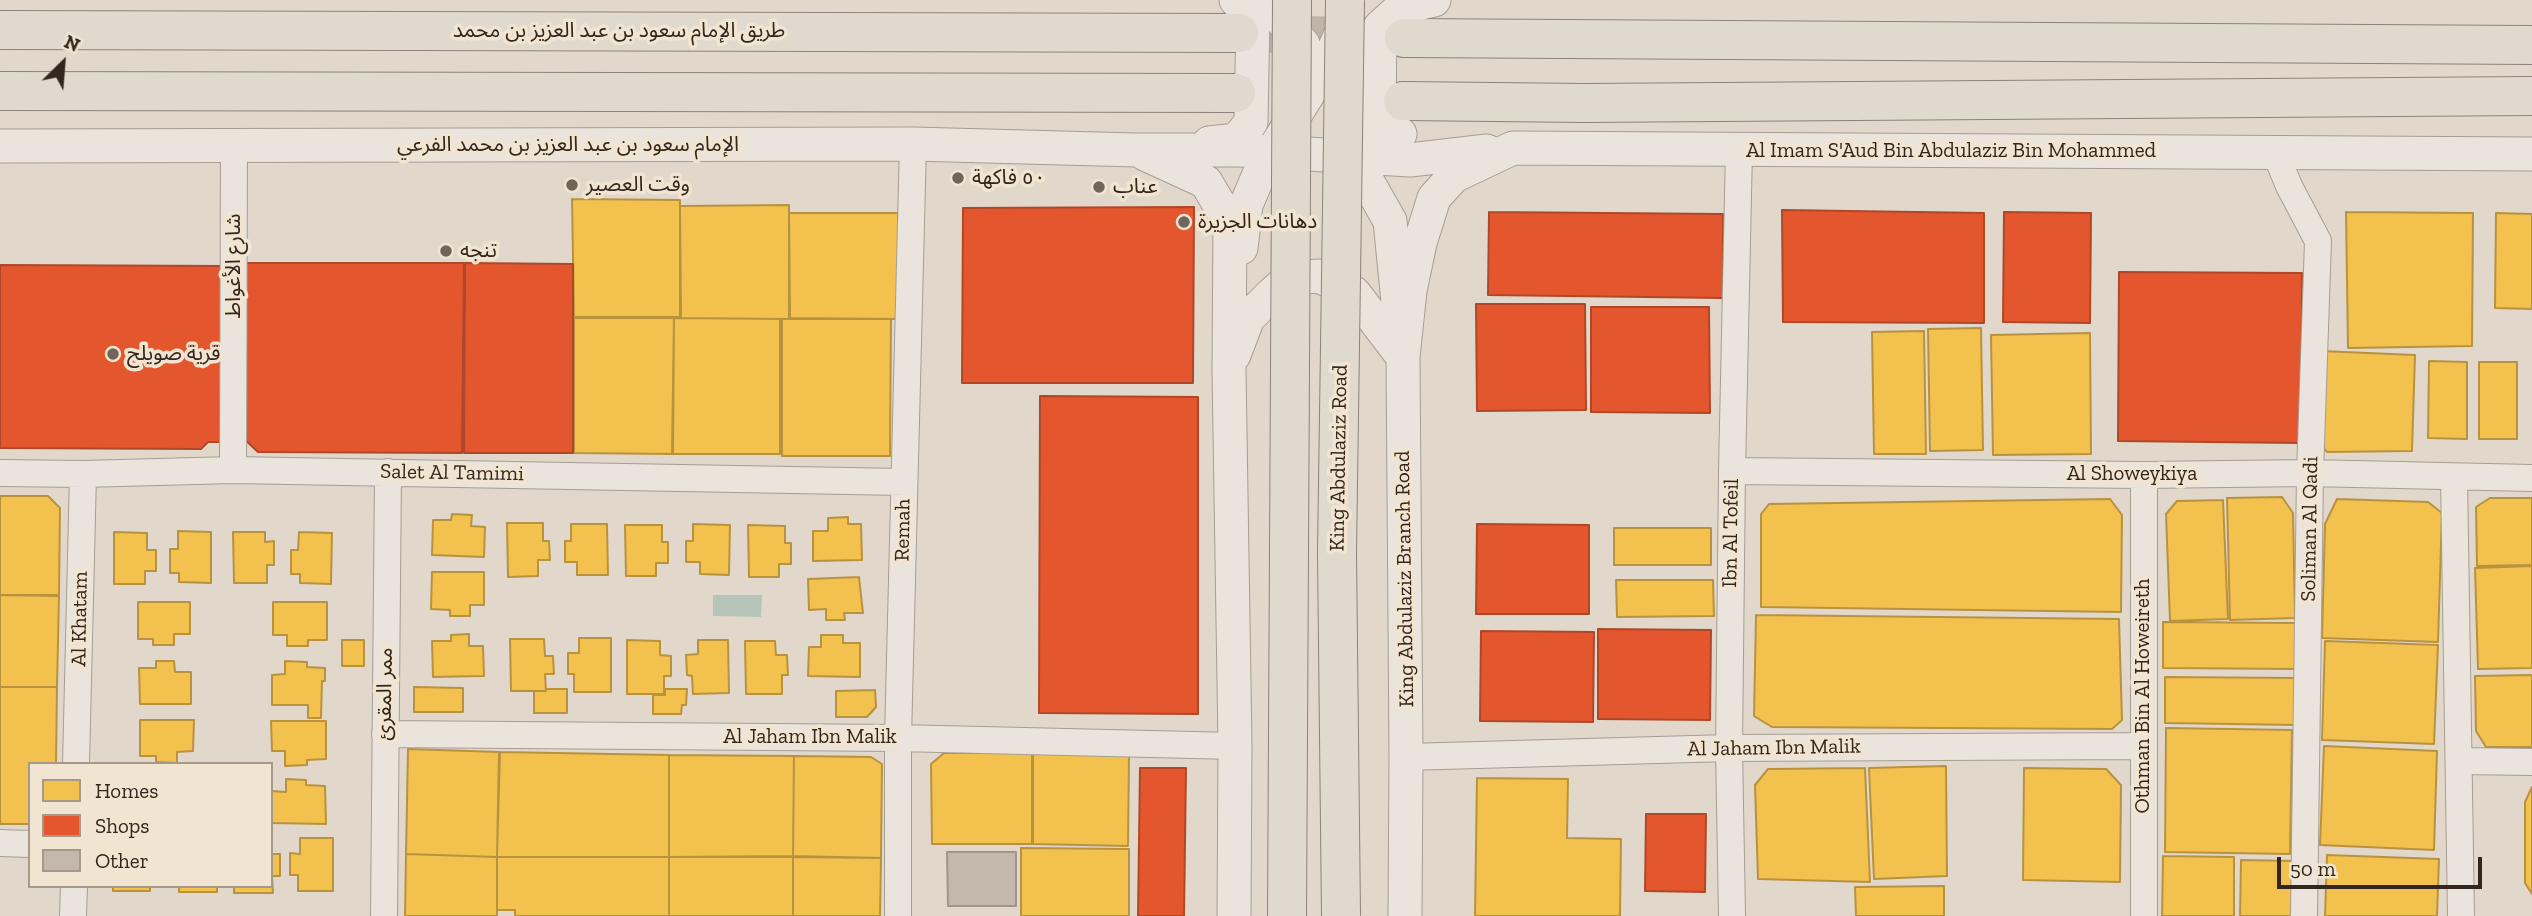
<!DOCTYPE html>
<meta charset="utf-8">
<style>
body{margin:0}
#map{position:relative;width:2532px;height:916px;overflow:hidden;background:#e1d8cb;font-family:"Zilla Slab",serif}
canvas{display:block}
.legend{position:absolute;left:28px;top:762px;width:245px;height:126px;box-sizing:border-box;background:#f1e5d1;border:2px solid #a59989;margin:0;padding:9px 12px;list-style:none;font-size:21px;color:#33261e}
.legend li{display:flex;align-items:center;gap:14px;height:35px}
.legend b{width:35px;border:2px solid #a59989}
.north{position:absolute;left:28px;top:28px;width:70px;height:70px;-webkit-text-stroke:5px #f1e5d1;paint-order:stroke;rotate:25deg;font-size:19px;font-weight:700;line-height:28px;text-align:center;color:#33261e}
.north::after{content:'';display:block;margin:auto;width:24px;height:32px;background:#33261e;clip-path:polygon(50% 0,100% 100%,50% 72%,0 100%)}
.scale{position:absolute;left:2277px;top:857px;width:205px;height:32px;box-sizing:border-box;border:4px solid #33261e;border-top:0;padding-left:9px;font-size:21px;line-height:24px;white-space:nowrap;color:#33261e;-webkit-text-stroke:5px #f1e5d1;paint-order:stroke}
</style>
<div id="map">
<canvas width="2532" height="916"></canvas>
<ul class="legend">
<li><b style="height:19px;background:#f2c14e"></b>Homes</li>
<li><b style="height:19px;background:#e4572e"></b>Shops</li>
<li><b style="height:19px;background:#c4b7ac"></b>Other</li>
</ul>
<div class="north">N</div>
<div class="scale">50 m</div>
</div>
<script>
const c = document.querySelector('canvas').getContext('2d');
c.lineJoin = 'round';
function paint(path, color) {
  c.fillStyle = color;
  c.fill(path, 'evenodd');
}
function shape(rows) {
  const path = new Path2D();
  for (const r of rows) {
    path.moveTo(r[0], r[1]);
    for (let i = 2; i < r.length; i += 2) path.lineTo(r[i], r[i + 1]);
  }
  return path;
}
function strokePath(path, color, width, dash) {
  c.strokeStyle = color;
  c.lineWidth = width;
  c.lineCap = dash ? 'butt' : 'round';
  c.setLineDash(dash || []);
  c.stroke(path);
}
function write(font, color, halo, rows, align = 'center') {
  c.font = font + ' "Zilla Slab","Noto Sans Arabic",serif';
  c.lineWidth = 7;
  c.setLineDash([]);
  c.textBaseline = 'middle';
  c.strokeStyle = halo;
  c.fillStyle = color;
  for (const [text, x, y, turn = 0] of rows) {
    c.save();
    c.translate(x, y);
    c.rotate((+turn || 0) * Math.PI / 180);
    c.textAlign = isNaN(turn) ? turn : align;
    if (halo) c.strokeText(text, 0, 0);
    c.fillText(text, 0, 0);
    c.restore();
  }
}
paint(shape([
 [713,595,762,595,761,617,713,616]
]), '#b6c4ba');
const homes = shape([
 [572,199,680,200,680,317,574,317,572,199],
 [789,205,789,319,681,318,680,206,789,205],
 [2346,212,2473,213,2472,346,2348,348,2346,212],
 [789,213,898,213,899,319,790,318,789,213],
 [2496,213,2532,214,2532,309,2495,308,2496,213],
 [574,318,674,318,672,454,574,453,574,318],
 [674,318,780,319,780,454,673,454,674,318],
 [782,319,891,319,890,456,782,456,782,319],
 [1981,328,1983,450,1930,451,1928,329,1981,328],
 [1924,331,1926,454,1874,454,1872,332,1924,331],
 [2090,333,2091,454,1993,455,1991,335,2090,333],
 [2321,351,2415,355,2412,451,2327,452,2317,439,2321,351],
 [2429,361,2467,362,2467,439,2428,438,2429,361],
 [2479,362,2517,362,2517,439,2479,439,2479,362],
 [0,496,48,496,60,508,59,595,0,595,0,496],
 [2282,497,2293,513,2295,618,2230,620,2227,498,2282,497],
 [2490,498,2532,498,2532,565,2477,566,2476,507,2490,498],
 [2110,499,2122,515,2121,612,1761,607,1761,514,1769,504,2110,499],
 [2337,499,2428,502,2442,513,2438,642,2322,638,2325,524,2337,499],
 [2223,500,2228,619,2170,621,2166,514,2177,501,2223,500],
 [452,514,472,515,471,526,485,527,484,557,432,555,433,520,451,520,452,514],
 [848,517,848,524,861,524,862,560,813,561,813,531,828,531,828,518,848,517],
 [507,523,543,523,543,541,549,541,550,560,538,560,538,576,508,577,507,523],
 [571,524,607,524,608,575,577,575,577,562,565,562,565,541,571,541,571,524],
 [693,524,730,525,729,575,700,574,700,562,686,562,686,541,693,541,693,524],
 [625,525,662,525,662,542,668,542,668,563,656,563,656,576,626,576,625,525],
 [748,525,785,526,785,543,791,543,791,564,779,564,779,577,749,577,748,525],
 [1614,528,1711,528,1711,565,1614,565,1614,528],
 [178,531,211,532,211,583,179,582,179,573,170,573,170,549,178,549,178,531],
 [114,532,147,533,147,550,156,550,156,571,145,571,145,584,114,584,114,532],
 [233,532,265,532,265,542,274,541,274,565,267,565,267,583,234,583,233,532],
 [299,532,332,533,331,584,300,583,300,574,291,574,291,550,298,550,299,532],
 [2532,566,2532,668,2478,669,2475,568,2532,566],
 [432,572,484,572,484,605,470,605,470,616,450,616,450,610,431,609,432,572],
 [859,577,863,613,844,613,845,620,826,620,826,609,809,610,808,579,859,577],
 [1616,580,1713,580,1714,616,1617,617,1616,580],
 [0,595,59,596,57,687,0,687,0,595],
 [138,602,190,602,190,634,174,634,174,645,153,645,153,639,138,639,138,602],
 [273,602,327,602,327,640,308,640,308,646,287,646,287,635,273,635,273,602],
 [1756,615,2119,619,2122,720,2112,729,1772,727,1754,716,1756,615],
 [2163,622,2295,623,2295,669,2163,668,2163,622],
 [469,634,469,646,483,646,484,676,433,677,432,641,451,641,451,635,469,634],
 [821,635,843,635,843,643,860,643,860,677,808,676,809,647,821,647,821,635],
 [579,638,611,638,611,692,574,692,574,674,568,674,568,653,579,653,579,638],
 [510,639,544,639,545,656,553,656,554,674,545,674,546,691,511,691,510,639],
 [342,640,364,640,364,666,342,666,342,640],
 [627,640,660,641,660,655,671,656,671,676,664,676,664,694,627,694,627,640],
 [698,640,728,640,729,693,693,694,692,676,687,675,686,655,698,654,698,640],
 [745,641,775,641,776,655,787,655,788,675,782,675,782,694,746,694,745,641],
 [2325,641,2438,645,2434,744,2322,740,2325,641],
 [156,661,174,661,175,672,191,672,191,704,140,704,139,668,156,668,156,661],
 [285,661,307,662,307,667,325,668,325,681,322,681,321,718,308,718,308,705,272,705,272,675,285,674,285,661],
 [2532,675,2532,747,2486,747,2476,731,2475,676,2532,675],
 [2165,677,2297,678,2297,725,2165,723,2165,677],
 [0,687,57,687,56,764,30,764,30,824,0,824,0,687],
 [414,687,463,688,463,712,414,712,414,687],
 [546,689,567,689,567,713,534,713,534,691,546,691,546,689],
 [665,689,687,689,686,705,682,705,681,714,653,714,653,695,665,695,665,689],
 [875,690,876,707,867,717,836,717,836,691,875,690],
 [140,720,194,720,193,751,177,752,177,763,156,762,156,756,140,756,140,720],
 [271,721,326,721,326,759,307,760,307,765,285,766,285,751,272,751,271,721],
 [2166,728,2292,730,2290,854,2165,852,2166,728],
 [2324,746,2437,751,2434,850,2320,845,2324,746],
 [408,749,499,752,497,857,406,854,408,749],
 [500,752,669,755,669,857,497,857,500,752],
 [944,753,1032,753,1032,844,932,844,931,764,944,753],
 [1033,753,1129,756,1128,846,1033,844,1033,753],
 [669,755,794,756,793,856,669,857,669,755],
 [794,756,871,757,882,764,881,858,793,856,794,756],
 [1946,766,1947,876,1874,879,1869,768,1946,766],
 [1865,768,1870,882,1758,879,1755,785,1768,769,1865,768],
 [2024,768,2106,769,2121,785,2120,882,2023,880,2024,768],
 [1477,778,1568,779,1567,838,1621,839,1620,916,1475,916,1477,778],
 [286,779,306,780,306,785,325,786,326,824,271,823,271,791,286,792,286,779],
 [2532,787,2532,894,2525,883,2525,802,2532,787],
 [300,838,333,838,333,891,298,891,298,875,290,875,290,853,300,854,300,838],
 [1021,848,1129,849,1129,916,1021,916,1021,848],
 [271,854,280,854,280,876,272,876,273,893,234,893,234,886,271,886,271,854],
 [406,854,497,857,497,916,405,916,406,854],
 [2327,855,2439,859,2437,916,2325,916,2327,855],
 [2163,856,2234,857,2234,916,2162,916,2163,856],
 [497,857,669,857,669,916,515,916,515,910,497,910,497,857],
 [669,857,793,857,793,916,669,916,669,857],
 [793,857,881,858,880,916,793,916,793,857],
 [2241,860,2295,861,2294,916,2240,916,2241,860],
 [113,886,150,886,150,891,113,891,113,886],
 [179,886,217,886,217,892,179,892,179,886],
 [1944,886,1944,916,1856,916,1855,887,1944,886]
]);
paint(homes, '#f2c14e');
strokePath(homes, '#b99240', 2);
const shops = shape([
 [1194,207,1193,383,962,383,963,208,1194,207],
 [1782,210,1984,213,1984,323,1783,322,1782,210],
 [1489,212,1723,214,1723,298,1488,295,1489,212],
 [2004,212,2091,213,2090,323,2003,322,2004,212],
 [242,263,464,263,462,453,258,452,242,437,242,263],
 [465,263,573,264,573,453,464,453,465,263],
 [0,265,226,266,226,442,208,442,201,449,0,448,0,265],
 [2119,272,2302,273,2301,443,2118,441,2119,272],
 [1476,304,1585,304,1586,410,1477,411,1476,304],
 [1591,307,1709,307,1710,413,1591,412,1591,307],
 [1040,396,1198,397,1198,714,1039,713,1040,396],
 [1477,524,1589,525,1589,614,1476,614,1477,524],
 [1598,629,1711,630,1710,720,1598,719,1598,629],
 [1481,631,1594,632,1593,722,1480,721,1481,631],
 [1140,768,1186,768,1184,916,1138,916,1140,768],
 [1646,814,1706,814,1705,892,1645,891,1646,814]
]);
paint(shops, '#e4572e');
strokePath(shops, '#af4829', 2);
const building = shape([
 [947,852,1016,852,1016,906,948,906,947,852]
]);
paint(building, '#c4b7ac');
strokePath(building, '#a0948b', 2);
strokePath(shape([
 [1239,33,1374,37]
]), '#beb4a8', 38, [38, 19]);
const minor = shape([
 [2275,152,2289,186,2318,241,2310,473,2304,916],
 [233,470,234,146],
 [1732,471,2144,475,2310,473,2532,478],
 [0,473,83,474,233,470,904,482],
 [2144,475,2144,916],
 [2454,477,2461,916],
 [385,734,898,738,1235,746],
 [1406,757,1729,748,2142,746],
 [2459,761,2532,762],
 [76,764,83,474],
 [0,843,30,844],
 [73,916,74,886],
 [384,916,388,472],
 [898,916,898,738,913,144],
 [1732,916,1729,748,1732,471,1739,150]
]);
const tertiary = shape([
 [1264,0,1303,44],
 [1340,80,1376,142,1392,153,1410,160,1487,151],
 [1400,134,1391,129,1379,116,1380,27,1401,8,1434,0],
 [1347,139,1353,156,1390,221,1398,302],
 [1209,143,1237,140,1251,122,1253,18,1236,0],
 [0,146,913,144,1136,150,1240,150,1410,160],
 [1145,154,1206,182,1230,223,1229,369,1235,746,1234,916],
 [1241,248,1246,205,1260,172,1329,60,1344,27],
 [1234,355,1248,318,1272,294,1290,278,1319,276,1354,293,1403,357],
 [1405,916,1406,757,1403,357,1410,291,1420,243,1434,198,1454,176,1513,148,2532,154]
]);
const primary = shape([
 [0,30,1239,33],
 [1404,38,2532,45],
 [0,91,1236,93],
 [1403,101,1584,103,2532,96]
]);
strokePath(minor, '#a69d94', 28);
strokePath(tertiary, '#a69d94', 35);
strokePath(primary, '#8b837b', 40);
strokePath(minor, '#eae4dc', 26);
strokePath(tertiary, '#eae4dc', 33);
strokePath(primary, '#e0d9ce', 38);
const primaryBridge = shape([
 [1287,916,1292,0],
 [1341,916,1337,553,1345,0]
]);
strokePath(primaryBridge, '#8b837b', 40, []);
strokePath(primaryBridge, '#e0d9ce', 38);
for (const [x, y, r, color] of [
 [958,178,7,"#70645b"],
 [572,185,7,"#70645b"],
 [1099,187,7,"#70645b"],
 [1184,222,7,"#70645b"],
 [446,251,7,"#70645b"],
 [113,354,7,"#70645b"]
]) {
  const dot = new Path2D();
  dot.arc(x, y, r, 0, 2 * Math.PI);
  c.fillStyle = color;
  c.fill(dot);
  strokePath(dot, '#f1e5d1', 2.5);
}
write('21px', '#33261e', '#f1e5d1', [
 ["طريق الإمام سعود بن عبد العزيز بن محمد",619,31],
 ["الإمام سعود بن عبد العزيز بن محمد الفرعي",568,145],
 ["Al Imam S'Aud Bin Abdulaziz Bin Mohammed",1951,151],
 ["شارع الأغواط",234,266,-90],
 ["King Abdulaziz Road",1339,458,-89],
 ["Salet Al Tamimi",452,473,1],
 ["Al Showeykiya",2132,474],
 ["Soliman Al Qadi",2310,529,-89],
 ["Remah",903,530,-89],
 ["Ibn Al Tofeil",1731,533,-89],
 ["King Abdulaziz Branch Road",1405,579,-91],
 ["Al Khatam",80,619,-89],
 ["ممر المقرئ",385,694,-89],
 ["Othman Bin Al Howeireth",2143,696,-90],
 ["Al Jaham Ibn Malik",810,737],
 ["Al Jaham Ibn Malik",1774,748,-1]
]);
write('21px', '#33261e', '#f1e5d1', [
 ["٥٠ فاكهة",972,178],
 ["وقت العصير",586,185],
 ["عناب",1113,187],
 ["دهانات الجزيرة",1198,222],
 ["تنجه",460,251],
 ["قرية صويلح",127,354]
], 'left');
</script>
